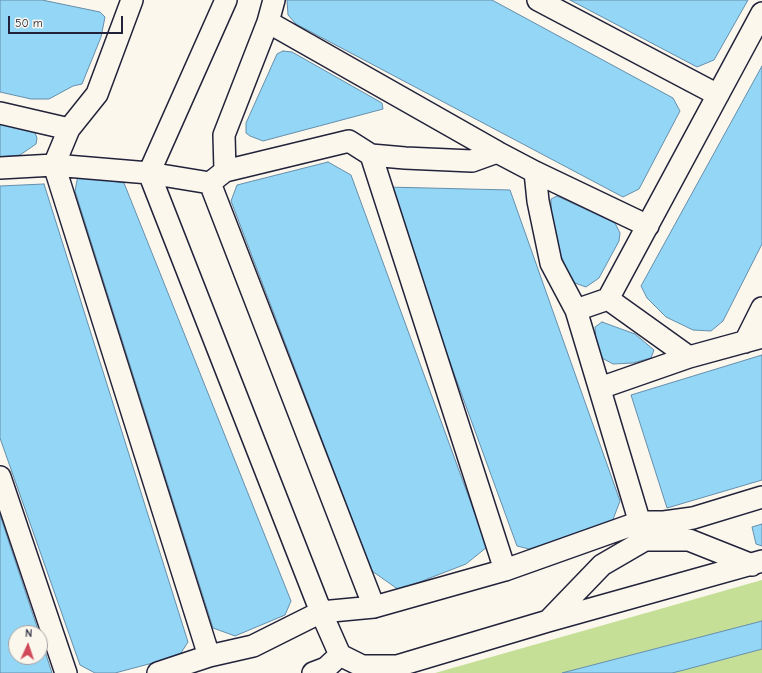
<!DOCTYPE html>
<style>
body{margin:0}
#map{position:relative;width:762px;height:673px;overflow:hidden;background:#fbf7ec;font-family:"Comic Neue",sans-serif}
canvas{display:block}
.north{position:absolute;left:8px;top:625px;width:40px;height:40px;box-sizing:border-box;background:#fbf7ec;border:1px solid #a4a2a5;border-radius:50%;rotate:3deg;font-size:11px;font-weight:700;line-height:16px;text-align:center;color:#22223b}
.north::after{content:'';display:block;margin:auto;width:14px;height:18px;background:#d1495b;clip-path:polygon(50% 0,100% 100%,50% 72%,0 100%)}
.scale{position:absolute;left:8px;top:16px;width:115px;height:18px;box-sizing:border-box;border:2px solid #22223b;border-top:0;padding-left:5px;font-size:12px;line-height:14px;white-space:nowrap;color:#22223b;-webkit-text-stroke:3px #fbf7ec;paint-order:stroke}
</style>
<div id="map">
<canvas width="762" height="673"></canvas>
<div class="north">N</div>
<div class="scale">50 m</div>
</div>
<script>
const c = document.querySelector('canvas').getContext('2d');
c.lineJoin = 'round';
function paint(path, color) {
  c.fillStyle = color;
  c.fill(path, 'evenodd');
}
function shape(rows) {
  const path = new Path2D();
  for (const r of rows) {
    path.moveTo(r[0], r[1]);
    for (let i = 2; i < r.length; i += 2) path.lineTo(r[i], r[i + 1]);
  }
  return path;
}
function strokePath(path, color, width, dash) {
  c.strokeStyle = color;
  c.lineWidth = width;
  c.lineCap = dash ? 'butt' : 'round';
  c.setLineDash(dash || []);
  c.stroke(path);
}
paint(shape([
 [762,580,762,621,562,673,435,673],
 [762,649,762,673,672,673,684,670]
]), '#c5df96');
const water = shape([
 [0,0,42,0,100,12,105,17,101,37,82,84,73,86,49,99,31,99,0,92,0,0],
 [287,0,492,0,673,98,680,111,639,189,623,197,296,24,288,15,287,0],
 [570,0,748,0,714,60,697,67,570,0],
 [283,51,292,52,382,103,383,109,263,141,250,136,246,133,246,123,277,54,283,51],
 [762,66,762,244,723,321,711,331,693,330,666,317,647,298,641,286,762,66],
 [0,120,34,130,37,138,36,144,20,155,0,157,0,120],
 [328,162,351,175,487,547,466,564,399,590,372,571,231,201,237,185,328,162],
 [78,175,124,183,291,601,285,615,235,636,213,628,75,191,78,175],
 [44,184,188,642,179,656,115,673,95,673,80,665,0,438,0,186,44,184],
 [386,187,510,190,620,501,612,522,529,549,517,546,386,187],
 [557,196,615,223,620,233,619,241,599,278,586,287,572,282,559,251,551,214,551,199,557,196],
 [602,322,635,334,654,350,651,358,633,363,613,364,602,358,596,340,595,327,602,322],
 [762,355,762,480,667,508,631,395,762,355],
 [0,515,39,633,16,633,16,657,40,657,40,636,52,673,0,673,0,515],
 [762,524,762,546,756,544,752,527,762,524],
 [762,621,762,649,684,670,672,673,562,673,762,621]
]);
paint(water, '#93d6f5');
strokePath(water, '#668eab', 1);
const minor = shape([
 [132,0,97,94,69,129,54,165,209,656],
 [226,0,149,173,321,612,340,655,362,666,397,666,548,621,762,561],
 [538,0,718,95],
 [268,22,497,152],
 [0,113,69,129],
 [371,155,505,570],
 [0,168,54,165,149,173,210,183,225,171,349,141,371,155,405,158,472,161,497,152,535,172,538,201,551,263,576,310,645,540],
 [225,171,224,135,268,22,274,0],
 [535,172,648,226],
 [210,183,374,607],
 [608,299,762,13],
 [576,310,608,299,689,357],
 [745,342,762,308],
 [600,388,689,357,762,337],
 [0,477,66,673],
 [549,620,602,565,645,540,689,540,752,565],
 [158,673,209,656,253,646,321,612,374,607,505,570,640,522,664,522,693,518,762,497],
 [313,673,326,668,340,655]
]);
strokePath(minor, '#22223b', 24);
strokePath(minor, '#fbf7ec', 21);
</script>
